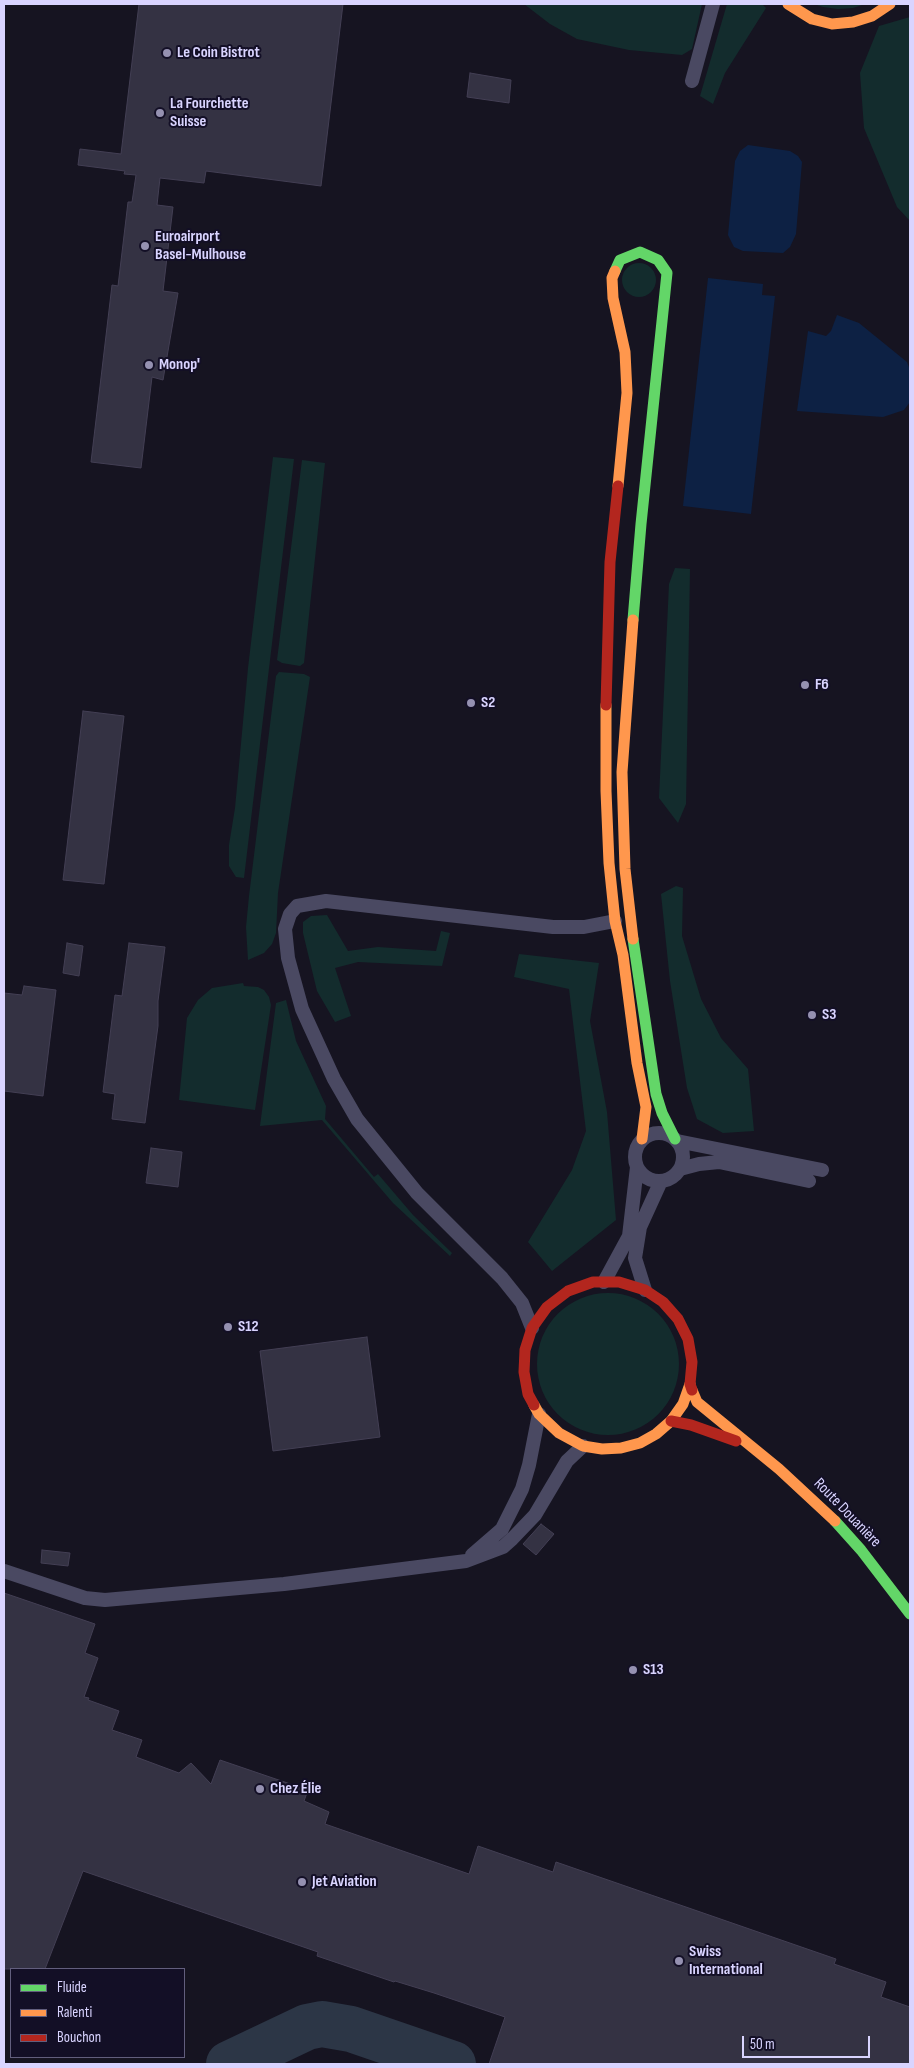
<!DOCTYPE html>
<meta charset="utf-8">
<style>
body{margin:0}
#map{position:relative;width:914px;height:2068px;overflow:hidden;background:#161421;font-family:"Sofia Sans Condensed",sans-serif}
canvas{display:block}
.frame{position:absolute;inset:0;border:5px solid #d9d4ff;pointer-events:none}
.legend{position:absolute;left:10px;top:1968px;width:175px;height:90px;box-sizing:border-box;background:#130f26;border:1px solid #625e7d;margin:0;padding:6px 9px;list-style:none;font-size:15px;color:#d9d4ff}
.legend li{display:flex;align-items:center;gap:10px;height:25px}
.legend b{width:25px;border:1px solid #625e7d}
.scale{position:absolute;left:742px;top:2036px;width:128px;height:22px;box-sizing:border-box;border:2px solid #d9d4ff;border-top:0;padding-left:6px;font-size:15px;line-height:18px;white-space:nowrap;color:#d9d4ff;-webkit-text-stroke:4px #130f26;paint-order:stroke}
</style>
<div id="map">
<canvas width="914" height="2068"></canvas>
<div class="frame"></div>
<ul class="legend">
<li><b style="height:6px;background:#63d668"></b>Fluide</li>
<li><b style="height:6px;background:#ff974d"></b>Ralenti</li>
<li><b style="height:6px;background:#b3261e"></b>Bouchon</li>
</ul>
<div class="scale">50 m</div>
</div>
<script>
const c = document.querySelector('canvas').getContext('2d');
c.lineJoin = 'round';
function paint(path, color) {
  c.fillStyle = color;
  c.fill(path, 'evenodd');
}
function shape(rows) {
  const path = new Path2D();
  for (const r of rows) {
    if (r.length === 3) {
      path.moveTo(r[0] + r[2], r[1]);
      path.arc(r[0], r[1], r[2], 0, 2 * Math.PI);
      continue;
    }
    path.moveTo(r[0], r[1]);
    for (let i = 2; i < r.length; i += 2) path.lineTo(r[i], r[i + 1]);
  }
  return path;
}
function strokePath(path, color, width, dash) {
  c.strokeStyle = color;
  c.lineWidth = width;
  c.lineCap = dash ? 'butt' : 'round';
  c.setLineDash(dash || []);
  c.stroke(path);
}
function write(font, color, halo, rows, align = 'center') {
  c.font = font + ' "Sofia Sans Condensed",sans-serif';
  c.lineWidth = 4;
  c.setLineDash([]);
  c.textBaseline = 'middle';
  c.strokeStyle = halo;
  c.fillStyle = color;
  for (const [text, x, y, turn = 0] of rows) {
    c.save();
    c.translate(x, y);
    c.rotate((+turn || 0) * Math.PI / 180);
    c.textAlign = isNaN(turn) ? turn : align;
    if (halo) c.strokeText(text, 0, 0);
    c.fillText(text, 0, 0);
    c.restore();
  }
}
paint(shape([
 [524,4,702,4,692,49,682,55,629,50,577,39,550,24],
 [727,4,762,4,766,8,725,73,713,104,700,96],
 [814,4,865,4,853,8,838,9,823,7],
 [910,17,910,221,897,207,864,128,860,73,879,26],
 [639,280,17],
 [273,457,294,459,244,878,236,877,229,866,229,845,235,808,248,668],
 [302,460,325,463,304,663,300,666,282,663,277,660],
 [675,568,690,569,686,804,678,823,659,798,669,584],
 [279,672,304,674,310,677,278,893,276,933,272,944,264,953,248,960,246,927,249,896,276,676],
 [676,886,683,888,682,936,701,999,721,1038,748,1069,754,1131,723,1133,697,1119,687,1088,670,981,661,894],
 [327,915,348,951,378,947,436,951,441,931,450,933,442,966,358,962,335,968,351,1016,335,1022,317,991,303,933,303,922,311,916],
 [519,954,599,963,590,1021,607,1112,616,1220,552,1271,528,1242,572,1170,586,1131,569,989,514,977],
 [243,983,244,986,258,987,264,990,269,997,271,1005,255,1110,179,1100,187,1018,198,1000,212,988],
 [286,1000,296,1041,326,1106,325,1119,374,1177,378,1174,413,1215,452,1253,450,1256,393,1203,322,1120,260,1126,276,1003],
 [608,1364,71]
]), '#132c2d');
paint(shape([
 [748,145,790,151,798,156,802,162,796,234,790,247,783,253,743,251,734,247,728,235,735,161,740,151],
 [708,278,763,284,762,295,775,296,751,514,683,506],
 [837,315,859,323,907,362,910,370,910,402,904,410,883,417,797,411,808,331,826,336,831,331]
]), '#0d2144');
strokePath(shape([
 [229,2064,307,2027,322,2024,351,2029,453,2064]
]), '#2c3646', 46);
const building = shape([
 [139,4,343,4,321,186,206,171,204,183,160,178,157,205,173,207,163,291,178,293,163,380,152,377,141,468,91,462,112,285,118,286,128,202,132,202,136,175,124,174,125,171,78,165,80,149,121,154,139,4],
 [470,73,511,80,509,103,467,97,470,73],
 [83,711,124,716,104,884,63,880,83,711],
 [67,943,83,946,79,976,63,973,67,943],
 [129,943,165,947,158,1001,158,1026,145,1123,112,1119,115,1094,103,1092,115,995,122,996,129,943],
 [24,986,56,990,43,1096,4,1091,4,993,22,995,24,986],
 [151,1148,182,1152,178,1187,146,1183,151,1148],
 [367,1337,380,1437,273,1451,260,1351,367,1337],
 [541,1524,554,1534,536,1555,523,1544,541,1524],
 [42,1550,70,1553,68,1566,41,1563,42,1550],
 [4,1593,95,1624,85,1653,98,1658,84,1697,89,1698,88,1700,119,1711,112,1730,142,1740,136,1757,179,1773,191,1763,211,1784,220,1760,308,1790,304,1801,329,1812,325,1824,469,1874,478,1846,553,1872,556,1862,836,1959,834,1964,886,1982,881,1997,910,2007,910,2064,489,2064,505,2017,434,1993,395,1981,394,1982,317,1956,318,1952,83,1871,45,1969,4,1969,4,1593]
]);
paint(building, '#343243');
strokePath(building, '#433f54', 1);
strokePath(shape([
 [692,81,713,4],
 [659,1157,24],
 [677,1141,822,1170],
 [680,1169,699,1164,719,1162,809,1181],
 [604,1282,629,1236,637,1167],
 [645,1290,635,1258,640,1227,661,1181],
 [532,1328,522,1303,502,1278,417,1193,357,1119,334,1079,302,1009,288,958,285,929,290,914,297,906,326,901,553,927,584,927,615,921],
 [472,1555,502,1529,522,1489,529,1465,539,1414],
 [4,1571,85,1598,105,1600,284,1584,466,1561,503,1547,512,1539,535,1515,567,1461,583,1446]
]), '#4a4962', 14);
strokePath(shape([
 [615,271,620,260,640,252,658,260,667,273,641,524,633,620],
 [633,939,656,1094,662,1113,675,1139],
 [835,1521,861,1550,910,1614]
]), '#63d668', 11);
strokePath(shape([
 [788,4,812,19,832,24,853,22,872,16,890,4],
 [615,271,612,278,613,298,625,352,627,393,618,486],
 [606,705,606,791,609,863,615,921,623,955,637,1063,646,1107,642,1139],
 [633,939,625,869,622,772,633,620],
 [692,1390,697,1402,779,1469,835,1521],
 [534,1405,539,1414,559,1433,583,1446,602,1449,621,1448,640,1443,656,1434,671,1421,683,1404,690,1384]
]), '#ff974d', 11);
strokePath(shape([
 [606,705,610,562,618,486],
 [534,1405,528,1394,524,1372,525,1350,532,1328,547,1307,568,1291,593,1282,619,1282,645,1290,663,1302,678,1319,688,1339,692,1362,690,1384,692,1390],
 [671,1421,691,1425,736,1441]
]), '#b3261e', 11);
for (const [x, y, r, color] of [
 [167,53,5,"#9591b1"],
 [160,113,5,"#9591b1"],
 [145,246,5,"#9591b1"],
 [149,365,5,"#9591b1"],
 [805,685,5,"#9591b1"],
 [471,703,5,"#9591b1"],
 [812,1015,5,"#9591b1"],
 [228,1327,5,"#9591b1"],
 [633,1670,5,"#9591b1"],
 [260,1789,5,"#9591b1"],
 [302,1882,5,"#9591b1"],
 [679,1961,5,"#9591b1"]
]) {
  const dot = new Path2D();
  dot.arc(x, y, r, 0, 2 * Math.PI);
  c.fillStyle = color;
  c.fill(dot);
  strokePath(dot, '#130f26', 2);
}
write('bold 16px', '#d9d4ff', '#130f26', [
 ["Le Coin Bistrot",177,53],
 ["La Fourchette",170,104],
 ["Suisse",170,122],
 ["Euroairport",155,237],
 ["Basel-Mulhouse",155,255],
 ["Monop'",159,365],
 ["F6",815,685],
 ["S2",481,703],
 ["S3",822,1015],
 ["S12",238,1327],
 ["S13",643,1670],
 ["Chez Élie",270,1789],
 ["Jet Aviation",312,1882],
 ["Swiss",689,1952],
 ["International",689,1970]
], 'left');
write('16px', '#d9d4ff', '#130f26', [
 ["Route Douanière",847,1513,46]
]);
</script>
